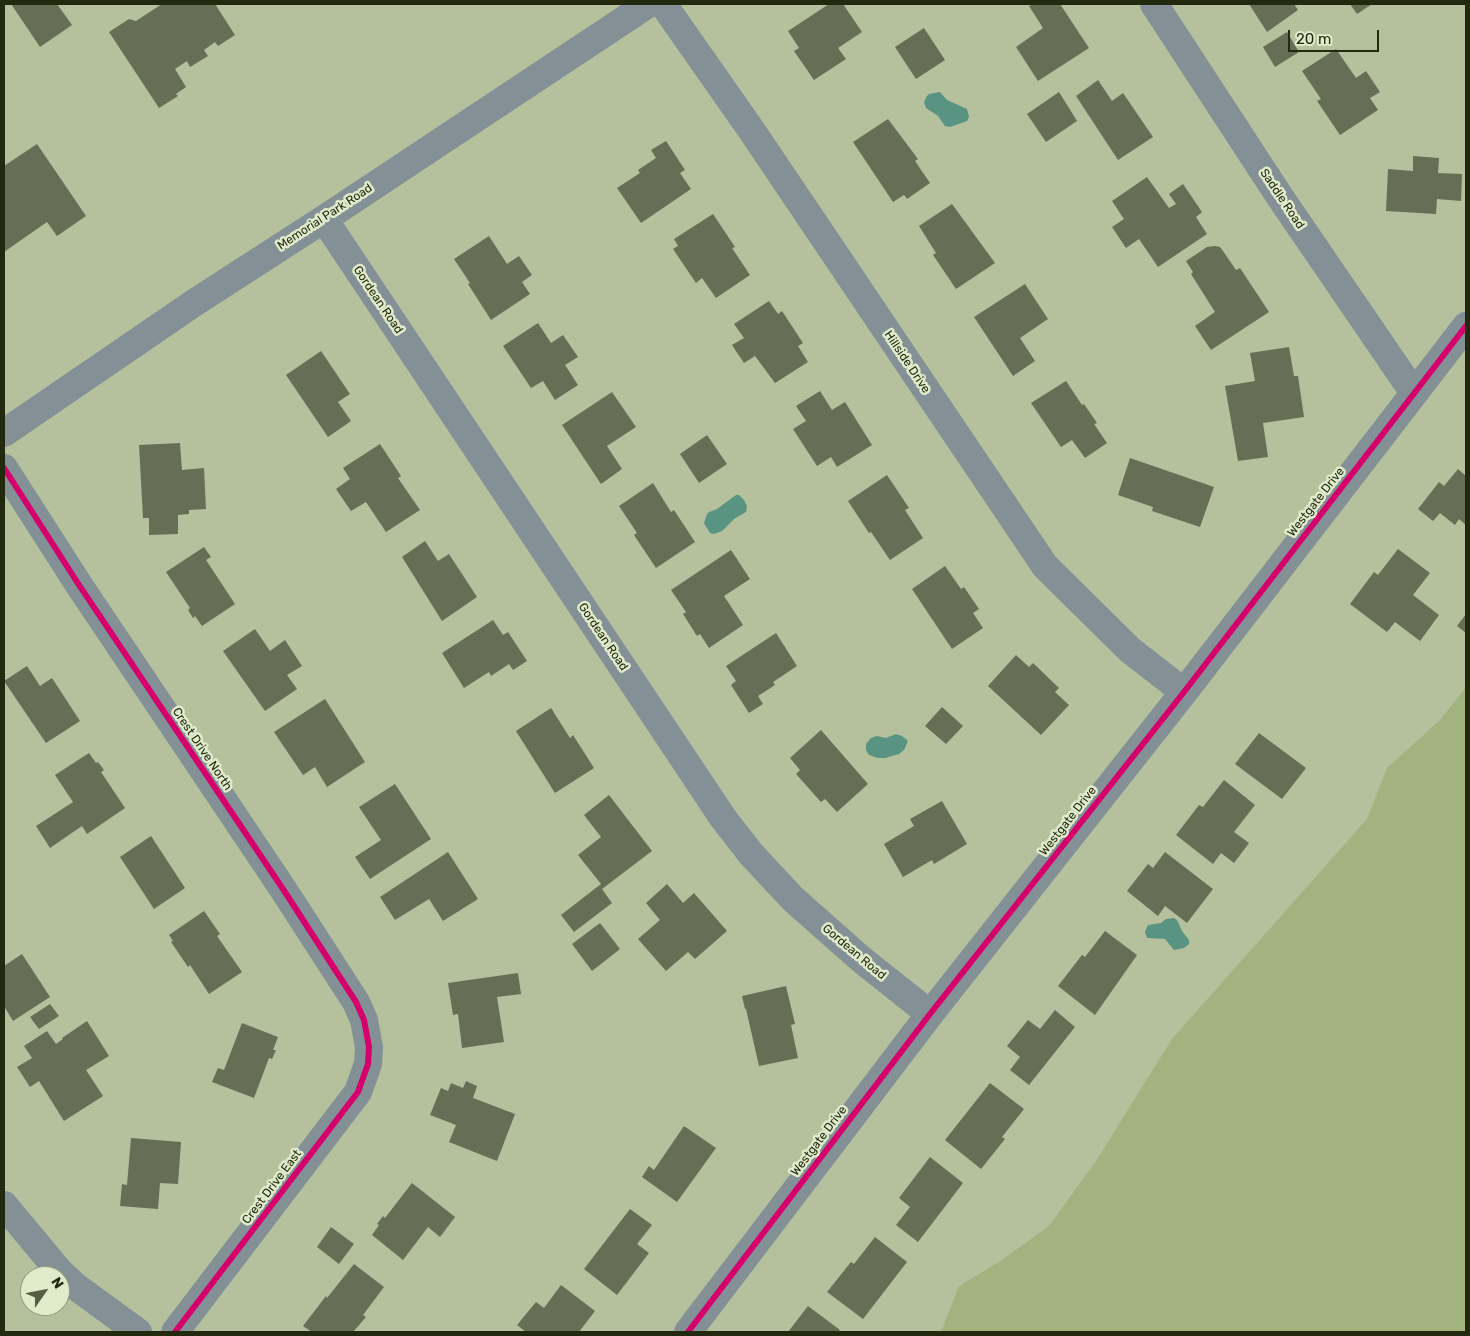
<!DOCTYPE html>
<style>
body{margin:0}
#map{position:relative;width:1470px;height:1336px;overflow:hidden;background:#b5c09d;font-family:Rubik,sans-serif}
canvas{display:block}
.frame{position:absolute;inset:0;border:5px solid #22290f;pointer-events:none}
.north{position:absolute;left:20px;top:1266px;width:50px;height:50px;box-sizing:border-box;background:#e0ebcb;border:1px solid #949d80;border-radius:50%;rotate:57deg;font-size:14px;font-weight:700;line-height:20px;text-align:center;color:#22290f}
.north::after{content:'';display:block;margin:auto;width:18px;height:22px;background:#555e41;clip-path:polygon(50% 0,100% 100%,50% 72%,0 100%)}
.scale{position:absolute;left:1288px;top:30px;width:91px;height:22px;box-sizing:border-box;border:2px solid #22290f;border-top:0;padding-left:6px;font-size:15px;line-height:18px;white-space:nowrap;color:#22290f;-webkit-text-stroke:4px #e0ebcb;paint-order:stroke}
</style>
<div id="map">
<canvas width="1470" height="1336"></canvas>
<div class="frame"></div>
<div class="north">N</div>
<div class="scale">20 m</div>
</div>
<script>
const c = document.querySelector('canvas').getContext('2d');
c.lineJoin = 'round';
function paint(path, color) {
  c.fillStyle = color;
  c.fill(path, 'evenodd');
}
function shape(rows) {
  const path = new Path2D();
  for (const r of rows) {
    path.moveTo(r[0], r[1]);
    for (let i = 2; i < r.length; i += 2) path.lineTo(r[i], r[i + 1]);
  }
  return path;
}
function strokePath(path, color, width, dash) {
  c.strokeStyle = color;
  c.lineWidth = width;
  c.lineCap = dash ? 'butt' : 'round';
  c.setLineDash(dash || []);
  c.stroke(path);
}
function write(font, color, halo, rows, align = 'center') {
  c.font = font + ' Rubik,sans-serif';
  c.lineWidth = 5;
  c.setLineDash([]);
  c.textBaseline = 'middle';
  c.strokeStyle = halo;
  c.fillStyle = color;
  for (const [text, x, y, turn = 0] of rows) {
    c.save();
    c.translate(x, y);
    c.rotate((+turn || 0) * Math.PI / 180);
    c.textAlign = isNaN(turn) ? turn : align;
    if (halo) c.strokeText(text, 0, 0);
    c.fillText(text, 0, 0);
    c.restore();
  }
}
paint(shape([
 [1466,687,1466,1332,941,1332,959,1286,999,1262,1049,1226,1096,1161,1172,1039,1367,819,1387,768,1440,720]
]), '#a3b37f');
paint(shape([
 [940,92,947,100,967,109,969,117,967,121,950,127,945,126,938,116,926,108,924,102,927,96,929,94],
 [736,495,739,495,744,500,747,506,746,512,734,519,722,531,714,534,710,533,704,523,707,514,709,512,717,509],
 [896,734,902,736,908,741,904,750,899,754,885,758,878,758,869,755,866,750,866,744,871,738,877,736,886,738],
 [1174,918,1177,920,1182,931,1189,940,1189,944,1184,948,1174,950,1165,939,1147,938,1145,932,1148,925,1161,923,1166,919]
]), '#599381');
paint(shape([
 [11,4,57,4,72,25,40,47],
 [162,4,215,4,235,35,218,46,215,42,204,50,208,56,190,67,187,61,175,69,186,87,176,94,178,96,159,108,109,32,129,19,136,21],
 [829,4,843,4,862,32,838,48,846,59,814,80,794,51,799,48,788,31],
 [1033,4,1060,4,1089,48,1038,81,1016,47,1043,28,1029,6],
 [1249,4,1294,4,1298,10,1267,32],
 [1350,4,1372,4,1357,14],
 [924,28,945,60,916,79,895,47],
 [1287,32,1299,52,1275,67,1263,47],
 [1336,49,1356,78,1366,71,1380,92,1370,98,1378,110,1340,135,1317,101,1321,99,1302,71],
 [1098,80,1112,101,1123,93,1153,137,1118,160,1076,96],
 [1059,92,1077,121,1046,142,1027,114],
 [888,119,918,159,915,161,930,183,907,199,904,195,893,202,853,142],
 [666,141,685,170,680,173,691,189,641,223,617,188,640,173,638,170,656,158,651,150],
 [37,144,86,216,57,236,47,222,4,252,4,166],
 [1413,156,1439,158,1438,173,1462,174,1461,201,1437,199,1436,214,1386,211,1388,169,1413,171],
 [1147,177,1169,208,1176,204,1169,194,1183,184,1202,212,1196,217,1207,234,1158,267,1139,239,1126,248,1112,227,1124,219,1112,201],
 [952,204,995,263,956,289,933,255,936,253,919,226],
 [713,214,735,247,732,248,750,275,716,298,702,278,696,283,673,249,678,246,674,239],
 [489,236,507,264,519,256,532,275,522,282,530,294,491,320,468,284,470,283,454,259],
 [1215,246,1220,247,1223,251,1236,270,1240,268,1269,312,1211,350,1195,326,1215,312,1191,274,1193,272,1186,261,1207,247],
 [1025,284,1048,319,1020,338,1035,361,1013,376,974,317],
 [769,301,778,314,782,311,803,343,798,346,808,362,775,383,755,356,744,363,732,345,744,338,734,324],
 [538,323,551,343,563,335,578,357,565,365,578,385,555,400,543,381,531,388,503,346],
 [1289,347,1294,376,1298,376,1304,417,1263,423,1268,457,1238,461,1225,386,1255,381,1250,353],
 [321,351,350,394,338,402,351,421,328,437,286,375],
 [1066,381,1082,405,1084,404,1097,423,1094,424,1107,443,1085,458,1072,440,1061,447,1031,403],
 [820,391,832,410,845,402,872,445,837,467,831,457,817,466,793,429,806,421,796,406],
 [612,392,636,427,607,446,622,469,601,484,562,425],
 [707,435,727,464,699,483,680,454],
 [180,443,182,470,204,468,206,509,189,510,189,514,178,515,178,534,149,535,149,518,143,518,139,445],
 [380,444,401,476,398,478,420,510,386,532,366,502,351,511,336,489,350,479,343,468],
 [1130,458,1214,487,1200,527,1152,511,1153,507,1118,495],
 [1458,469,1466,476,1466,525,1459,519,1455,525,1440,513,1433,521,1418,509,1439,482,1444,486],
 [887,475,909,508,905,510,923,538,890,560,871,532,869,533,848,501],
 [653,483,671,512,674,510,695,542,656,568,634,535,637,533,619,506],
 [425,541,438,561,449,554,477,597,442,621,402,557],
 [204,547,211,557,206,560,235,604,202,626,195,616,193,618,188,610,190,608,166,572],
 [1398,549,1430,573,1413,595,1439,615,1420,641,1395,622,1387,632,1350,604,1374,572,1378,575],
 [731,550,750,579,724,596,743,625,709,648,700,634,697,636,683,614,686,612,671,590],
 [945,566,961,589,964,587,979,609,973,613,983,628,952,649,912,589],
 [1466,614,1466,633,1457,626],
 [493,620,503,635,508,632,527,661,513,670,509,664,491,676,489,672,464,688,442,653],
 [255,629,270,651,285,640,302,666,287,675,297,689,265,711,223,651],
 [776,633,797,666,773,682,775,685,758,696,763,704,749,713,731,685,736,681,726,666],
 [1016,655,1029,667,1033,663,1059,688,1055,692,1069,705,1041,735,988,686],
 [27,666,40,686,52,678,80,721,46,743,4,681],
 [325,699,365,762,327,787,315,767,303,775,274,732],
 [942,707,963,726,946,744,925,726],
 [551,708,570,738,573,735,594,768,555,793,516,731],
 [821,730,868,784,837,812,825,799,821,802,796,774,800,770,790,758],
 [1259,733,1306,768,1282,799,1235,764],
 [89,753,96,763,98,762,104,770,101,772,125,808,87,834,82,826,50,848,36,826,73,802,55,775],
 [1224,780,1255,805,1234,832,1249,843,1234,863,1221,853,1213,864,1176,835,1199,805,1203,807],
 [395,784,431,839,370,879,355,857,381,840,359,807],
 [609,795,652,851,602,889,612,903,574,932,561,915,601,884,578,855,601,837,584,815],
 [942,801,967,844,934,864,932,860,903,877,884,844,914,826,910,819],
 [151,836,185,888,154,909,120,857],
 [448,852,478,899,443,921,429,899,395,920,380,897],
 [1165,852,1213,889,1187,923,1165,906,1158,916,1127,891,1148,864,1153,868],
 [667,884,683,903,694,893,727,931,695,959,688,952,666,971,638,939,660,920,646,903],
 [204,911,220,934,217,936,242,972,209,994,190,965,188,967,171,942,173,941,169,935],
 [600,923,620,949,592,971,572,944],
 [1105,931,1137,955,1095,1015,1058,986,1082,955,1085,957],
 [22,954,50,997,13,1021,4,1006,4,966],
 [518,973,521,994,497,997,504,1042,462,1048,458,1014,453,1015,448,983],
 [786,986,795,1024,791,1025,798,1058,759,1066,746,1009,745,1009,742,996],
 [50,1004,59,1016,39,1029,30,1017],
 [1055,1010,1075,1027,1029,1085,1010,1070,1020,1057,1007,1046,1028,1020,1040,1029],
 [87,1021,109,1056,86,1070,103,1096,64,1121,39,1081,30,1087,17,1067,32,1058,24,1046,47,1031,56,1044,63,1039,62,1038],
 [242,1023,278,1037,273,1050,276,1050,272,1059,269,1058,254,1098,212,1082,218,1068,224,1070],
 [466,1081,477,1086,473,1098,515,1114,497,1161,449,1142,456,1125,430,1115,441,1088,448,1091,451,1083,463,1088],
 [990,1083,1024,1109,1002,1137,1005,1139,981,1169,945,1140],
 [684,1126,716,1148,677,1202,642,1177,649,1166,654,1170],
 [131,1138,181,1142,178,1184,160,1183,158,1209,120,1206,122,1184,127,1185],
 [930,1157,963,1183,918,1242,896,1225,910,1207,899,1198],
 [412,1183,455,1217,440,1237,428,1227,403,1260,372,1235,379,1225,377,1224,383,1216,385,1218],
 [630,1209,652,1225,637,1244,649,1253,617,1295,584,1269],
 [331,1227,354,1244,339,1264,317,1247],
 [875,1237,907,1262,863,1319,827,1292,851,1262,854,1264],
 [354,1264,384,1287,363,1315,366,1317,353,1332,312,1332,303,1326,326,1296,327,1298],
 [561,1285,595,1311,579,1332,526,1332,517,1325,536,1302,544,1308],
 [808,1306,840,1330,838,1332,788,1332]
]), '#666e55');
strokePath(shape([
 [663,4,752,131,1045,566,1130,650,1184,692],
 [1154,4,1280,197,1414,393],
 [324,219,723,818,751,854,793,899,862,960,930,1014],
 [4,433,194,303,324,219,648,4],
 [4,468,79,585,283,889,356,1002,364,1020,369,1047,368,1064,358,1092,175,1332],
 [4,1205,59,1271,75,1286,138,1332],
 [688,1332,930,1014,1184,692,1466,326]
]), '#839196', 28);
strokePath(shape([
 [4,468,79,585,283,889,356,1002,364,1020,369,1047,368,1064,358,1092,175,1332],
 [688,1332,930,1014,1184,692,1466,326]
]), '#d6006c', 6);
write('12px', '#22290f', '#e0ebcb', [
 ["Saddle Road",1282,199,56],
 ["Memorial Park Road",325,217,-33],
 ["Gordean Road",378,300,56],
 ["Hillside Drive",907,362,56],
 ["Westgate Drive",1316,502,-52],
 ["Gordean Road",603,637,56],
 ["Crest Drive North",202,749,56],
 ["Westgate Drive",1068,821,-52],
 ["Gordean Road",854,952,40],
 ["Westgate Drive",819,1141,-53],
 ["Crest Drive East",272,1187,-53]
]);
</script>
